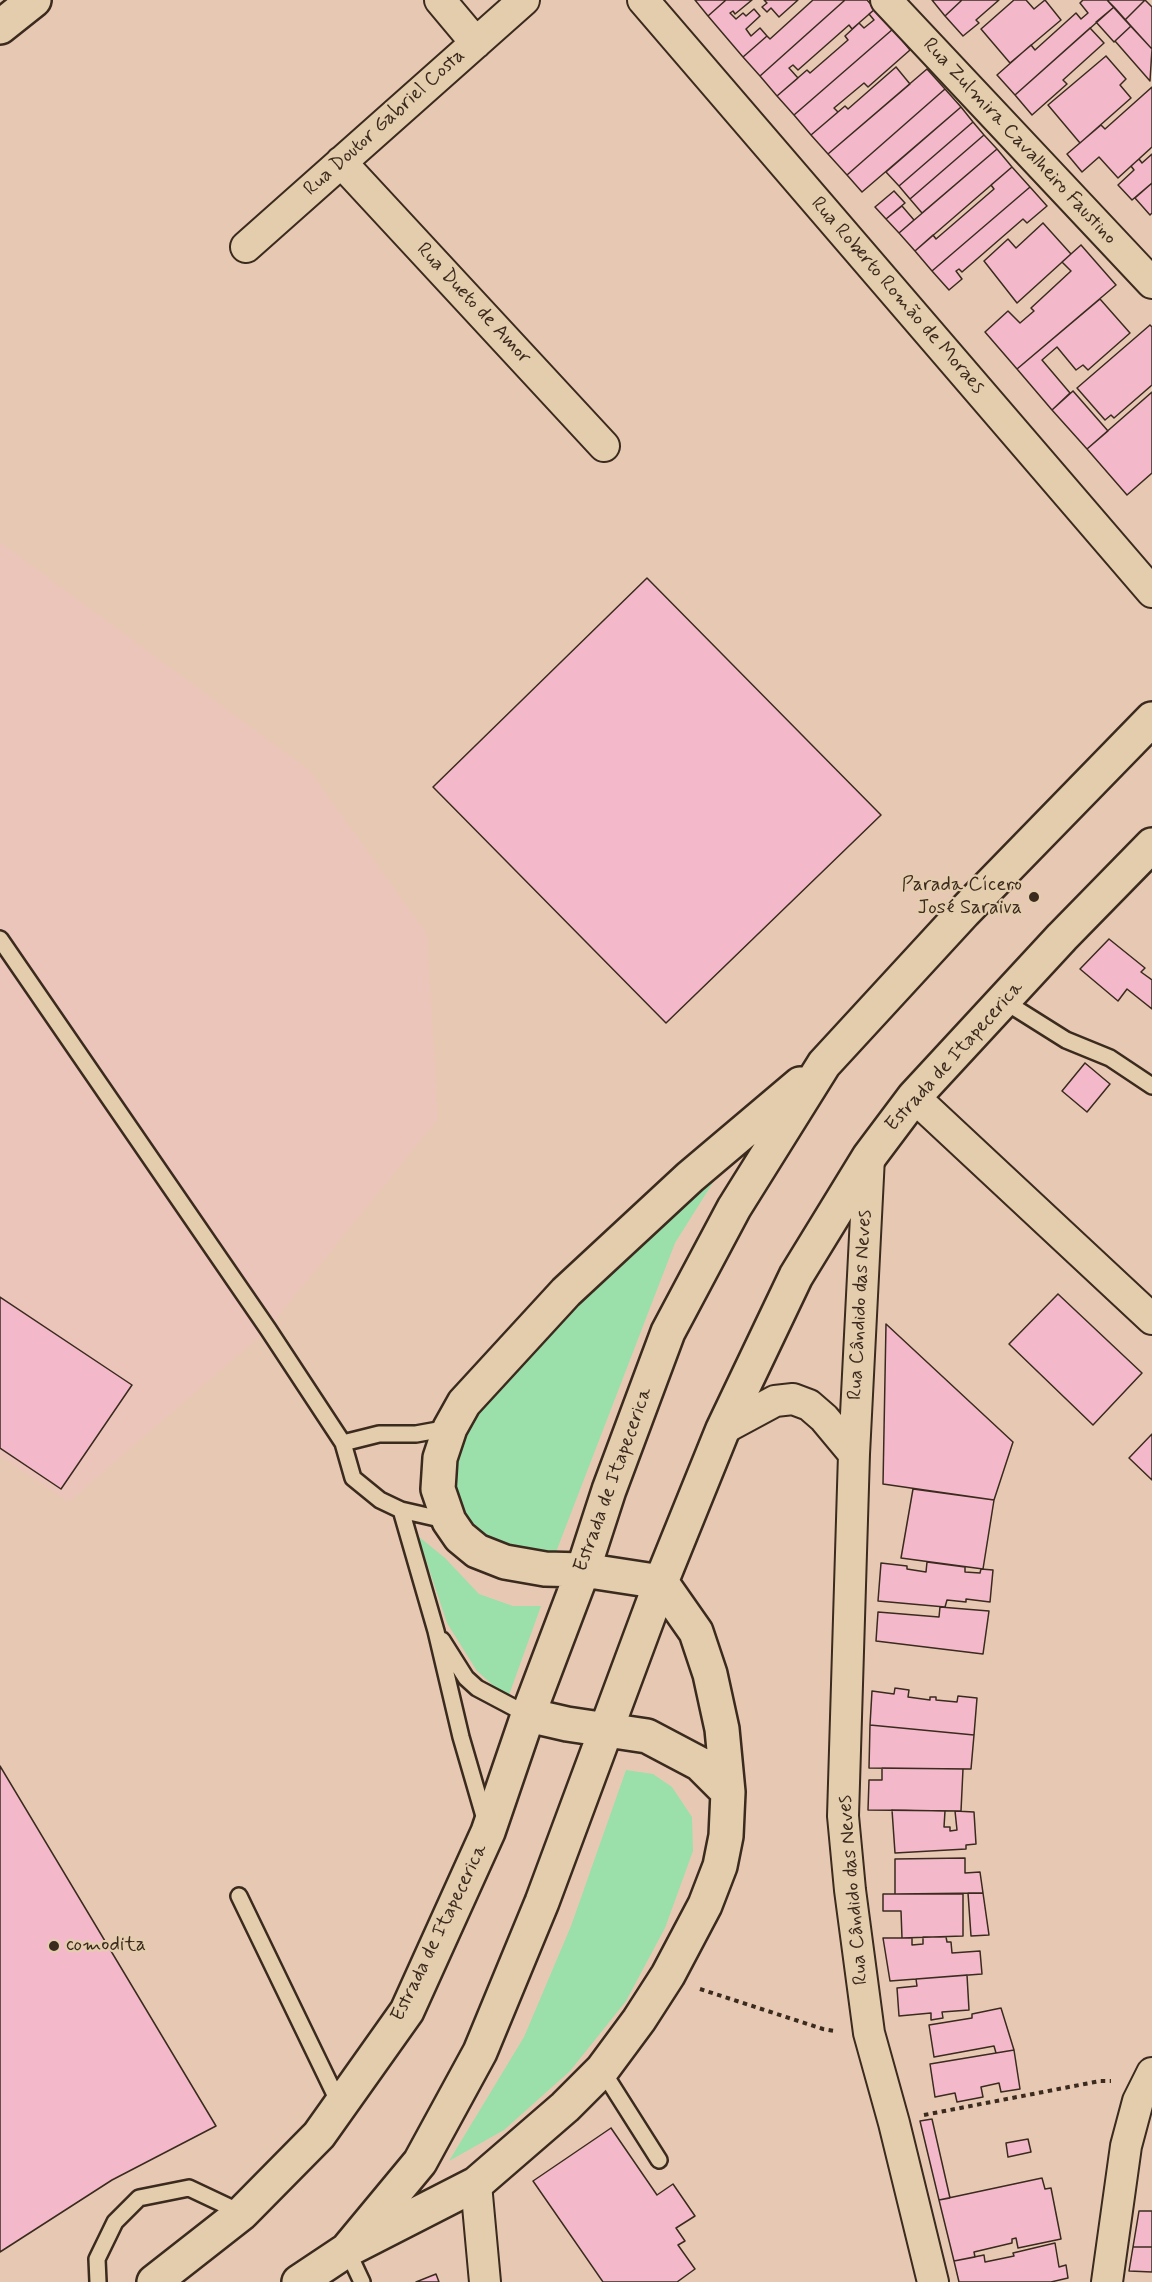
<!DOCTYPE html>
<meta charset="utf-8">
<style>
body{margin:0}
canvas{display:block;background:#e7c9b3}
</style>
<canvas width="1152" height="2282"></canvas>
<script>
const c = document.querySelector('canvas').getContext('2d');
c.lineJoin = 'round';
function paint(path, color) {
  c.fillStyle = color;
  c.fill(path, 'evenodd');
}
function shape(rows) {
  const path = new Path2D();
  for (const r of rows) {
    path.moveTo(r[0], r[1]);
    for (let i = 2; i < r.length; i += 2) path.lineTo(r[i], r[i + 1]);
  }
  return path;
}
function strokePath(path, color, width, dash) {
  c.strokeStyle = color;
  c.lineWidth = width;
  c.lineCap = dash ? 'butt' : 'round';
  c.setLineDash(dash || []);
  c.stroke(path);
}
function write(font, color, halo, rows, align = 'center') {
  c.font = font + ' Mynerve,sans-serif';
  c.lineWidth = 4.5;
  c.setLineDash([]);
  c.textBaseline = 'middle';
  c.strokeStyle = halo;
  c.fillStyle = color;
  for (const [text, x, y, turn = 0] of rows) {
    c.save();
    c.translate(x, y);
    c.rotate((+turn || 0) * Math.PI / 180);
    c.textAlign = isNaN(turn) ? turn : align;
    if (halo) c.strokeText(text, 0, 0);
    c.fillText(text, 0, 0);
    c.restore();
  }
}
paint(shape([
 [0,542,309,770,427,934,438,1119,268,1329,69,1502,0,1456]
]), '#ebc4ba');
paint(shape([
 [717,1176,675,1243,556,1552,509,1549,474,1533,461,1510,451,1479,456,1431,579,1279],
 [418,1536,445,1558,479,1594,513,1606,541,1606,509,1695,505,1696,477,1671,447,1623],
 [626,1770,653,1774,672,1787,692,1817,693,1851,665,1928,626,2001,570,2071,504,2130,449,2161,524,2037,571,1926]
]), '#9bdfaa');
const building = shape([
 [695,0,726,0,708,16,695,0],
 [726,0,752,0,735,14,733,11,730,13,736,19,743,13,746,16,754,9,760,16,746,29,751,36,760,28,767,36,743,57,708,16,726,0],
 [764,0,798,0,779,17,771,8,767,12,762,7,767,3,764,0],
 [813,0,845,0,760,76,743,57,767,36,770,39,813,0],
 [845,0,867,0,875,9,852,29,849,25,798,70,793,65,789,68,798,78,777,96,760,76,845,0],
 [932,0,962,0,945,16,932,0],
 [962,0,999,0,976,20,979,23,963,36,945,16,962,0],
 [1014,0,1026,0,1034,9,1045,0,1061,20,1010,63,981,29,1014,0],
 [1083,0,1107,0,1114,7,1015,95,997,75,1031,45,1035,50,1076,13,1081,19,1088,13,1080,3,1083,0],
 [1107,0,1145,0,1125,20,1107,0],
 [1145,0,1152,7,1152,49,1125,20,1145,0],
 [1114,7,1131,26,1114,42,1096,22,1114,7],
 [875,9,893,29,794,115,777,96,807,70,810,73,848,40,845,36,859,23,864,28,874,20,869,14,875,9],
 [1131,26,1152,49,1150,81,1115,41,1131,26],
 [1090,28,1104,43,1063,80,1067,84,1032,115,1015,95,1090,28],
 [893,29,910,50,868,87,864,83,834,108,838,112,811,135,794,115,893,29],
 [1106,56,1126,79,1120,85,1131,98,1080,143,1048,105,1106,56],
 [896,67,910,84,828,154,811,135,845,106,848,109,896,67],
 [927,69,945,89,847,175,828,154,927,69],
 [1152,87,1152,147,1118,178,1099,157,1082,172,1067,154,1101,125,1105,129,1152,87],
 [945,89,961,107,862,192,847,175,945,89],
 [961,107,973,122,899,186,886,172,961,107],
 [973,122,984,135,910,199,899,186,973,122],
 [984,135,997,149,922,213,910,199,984,135],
 [997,149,1012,167,915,251,899,233,997,149],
 [1152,154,1152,183,1132,200,1118,185,1134,170,1131,166,1139,159,1142,163,1152,154],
 [1012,167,1030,187,932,271,915,251,933,235,936,239,994,189,991,185,1012,167],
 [1152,183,1152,213,1150,215,1135,198,1152,183],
 [1030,187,1047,206,1027,223,1023,219,962,272,959,269,956,271,962,279,949,290,932,271,1030,187],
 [894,191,905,203,886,219,875,207,894,191],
 [902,206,914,220,899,233,886,219,902,206],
 [1043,223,1071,254,1017,303,984,261,1008,239,1016,248,1043,223],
 [1081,245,1116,285,1017,369,985,332,1008,311,1020,323,1034,311,1031,308,1071,271,1062,262,1081,245],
 [1100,299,1130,333,1088,370,1083,365,1076,370,1057,347,1042,360,1070,393,1052,410,1017,369,1100,299],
 [1150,325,1152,327,1152,385,1114,418,1111,415,1105,420,1077,388,1150,325],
 [1073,391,1108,431,1087,449,1052,410,1073,391],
 [1152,392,1152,473,1127,495,1087,449,1152,392],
 [647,578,881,815,666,1023,433,787,647,578],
 [1109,939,1145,968,1141,972,1152,980,1152,1009,1127,989,1118,1001,1080,969,1109,939],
 [1085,1063,1110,1084,1087,1112,1062,1091,1085,1063],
 [1058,1294,1142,1373,1093,1425,1009,1344,1058,1294],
 [0,1297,132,1385,61,1489,0,1448,0,1297],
 [886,1324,1013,1442,994,1500,883,1484,886,1324],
 [1152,1434,1152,1480,1129,1458,1152,1434],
 [913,1489,994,1500,983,1569,901,1558,913,1489],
 [927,1562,965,1567,965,1572,980,1573,981,1569,993,1570,990,1602,966,1599,966,1602,947,1600,945,1607,878,1601,881,1563,907,1566,907,1569,926,1572,927,1562],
 [940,1607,989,1611,983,1654,876,1641,878,1612,939,1617,940,1607],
 [895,1688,909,1690,908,1697,930,1700,930,1697,936,1697,936,1700,957,1702,958,1696,977,1698,974,1735,870,1725,872,1691,894,1694,895,1688],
 [870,1725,974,1735,971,1769,869,1768,870,1725],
 [0,1766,216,2126,112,2180,0,2252,0,1766],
 [882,1768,963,1769,961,1811,868,1810,869,1780,882,1780,882,1768],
 [892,1810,945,1811,944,1827,950,1827,950,1831,957,1830,955,1811,974,1812,976,1844,966,1845,966,1849,895,1853,892,1810],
 [965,1858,965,1873,980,1872,983,1893,895,1894,895,1859,965,1858],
 [968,1893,983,1893,989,1935,971,1936,968,1893],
 [883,1894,963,1894,963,1936,902,1938,901,1911,883,1911,883,1894],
 [923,1937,946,1937,947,1942,951,1942,952,1953,980,1951,982,1974,890,1981,883,1938,912,1938,912,1945,923,1944,923,1937],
 [967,1975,969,2010,942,2012,943,2018,931,2020,931,2013,899,2016,897,1988,917,1986,916,1979,967,1975],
 [1001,2008,1014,2050,996,2053,994,2046,934,2057,929,2025,972,2018,972,2014,1001,2008],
 [1014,2050,1020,2089,1001,2092,999,2083,981,2087,983,2097,957,2102,955,2093,935,2097,930,2064,1014,2050],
 [932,2119,950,2198,939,2200,920,2121,932,2119],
 [611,2128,657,2195,673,2184,695,2216,676,2228,685,2241,678,2245,695,2269,677,2282,603,2282,533,2181,611,2128],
 [1028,2139,1031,2152,1008,2157,1006,2143,1028,2139],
 [1042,2178,1045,2189,1051,2188,1061,2239,1018,2248,1016,2238,1012,2239,1012,2243,974,2252,975,2257,954,2261,939,2200,1042,2178],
 [1139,2211,1152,2211,1152,2247,1133,2247,1139,2211],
 [1055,2243,1059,2267,1066,2265,1068,2278,1051,2282,959,2282,954,2261,984,2255,985,2262,1014,2256,1013,2253,1055,2243],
 [1133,2247,1152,2247,1152,2272,1129,2271,1133,2247],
 [436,2274,439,2282,416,2282,436,2274]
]);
paint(building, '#f3b9ca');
strokePath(building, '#3b2a1e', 1.5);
const lane = shape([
 [0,939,268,1329,343,1443,353,1478,380,1500,401,1510,449,1521],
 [1004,1001,1066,1040,1110,1058,1152,1086],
 [343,1443,379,1434,416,1434,449,1428],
 [401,1510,436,1631,461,1737,486,1823],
 [442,1640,466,1678,477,1688,528,1715],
 [239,1896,340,2105],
 [602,2070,659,2160],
 [347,2250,362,2282],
 [98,2282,97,2259,115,2222,139,2198,189,2188,242,2213]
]);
const street = shape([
 [440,0,476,43],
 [643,0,1152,592],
 [886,0,1152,283],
 [341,162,604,446],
 [246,247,524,0],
 [914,1097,1152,1319],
 [869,1157,854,1454,843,1816,850,1890,869,2033,894,2123,933,2282],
 [723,1429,775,1401,793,1399,809,1405,824,1418,854,1454],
 [476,2184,485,2282],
 [1107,2282,1126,2146,1138,2101,1152,2073]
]);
const primary = shape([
 [0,27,34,0],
 [528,1715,567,1724,647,1736,700,1764,728,1792],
 [347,2250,476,2184,565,2107,602,2070,639,2020,668,1975,705,1905,720,1866,726,1836,728,1792,722,1729,710,1674,696,1632,661,1582,583,1570,545,1569,505,1562,477,1551,460,1537,449,1521,438,1489,440,1458,450,1428,464,1403,566,1292,690,1177,800,1084],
 [154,2282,242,2213,319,2135,407,2011,488,1832,528,1715,583,1570,609,1490,668,1332,734,1208,824,1064,964,912,1152,719],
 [299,2282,347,2250,420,2162,480,2052,542,1902,661,1582,723,1429,796,1276,869,1157,914,1097,1062,937,1152,845]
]);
strokePath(lane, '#3b2a1e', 20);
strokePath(street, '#3b2a1e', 34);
strokePath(primary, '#3b2a1e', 38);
strokePath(shape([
 [700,1989,823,2029,835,2031],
 [924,2115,1100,2081,1111,2081]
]), '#3b2a1e', 4, [4.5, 4.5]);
strokePath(lane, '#e4cdad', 15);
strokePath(street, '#e4cdad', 30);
strokePath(primary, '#e4cdad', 33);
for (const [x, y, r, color] of [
 [1034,897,6,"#3b2a1e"],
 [54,1946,6,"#3b2a1e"]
]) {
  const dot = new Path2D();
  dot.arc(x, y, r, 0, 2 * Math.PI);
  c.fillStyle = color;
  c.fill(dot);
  strokePath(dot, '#e4cdad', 2);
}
write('20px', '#3b2a1e', '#e4cdad', [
 ["Rua Doutor Gabriel Costa",385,123,-42],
 ["Rua Zulmira Cavalheiro Faustino",1019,142,47],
 ["Rua Roberto Romão de Moraes",897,296,49],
 ["Rua Dueto de Amor",473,304,47],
 ["Estrada de Itapecerica",955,1057,-48],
 ["Rua Cândido das Neves",861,1305,-87],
 ["Estrada de Itapecerica",614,1480,-70],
 ["Rua Cândido das Neves",854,1890,-95],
 ["Estrada de Itapecerica",440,1933,-64]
]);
write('20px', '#3b2a1e', '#e4cdad', [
 ["Parada Cícero",1022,886],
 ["José Saraiva",1022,909],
 ["comodita",66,1946,"left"]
], 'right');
</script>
